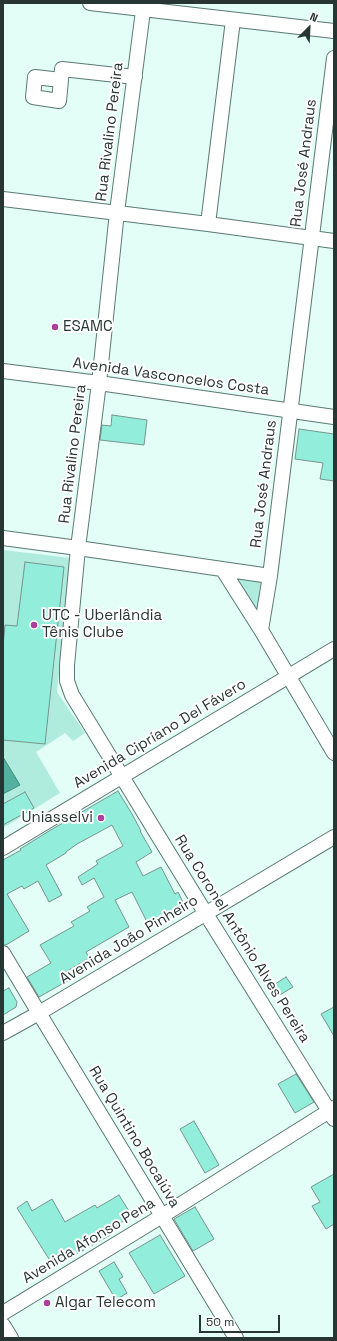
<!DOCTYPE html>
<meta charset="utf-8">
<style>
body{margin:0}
#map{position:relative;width:337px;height:1341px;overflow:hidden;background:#e2fef7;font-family:"Space Grotesk",sans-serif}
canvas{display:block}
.frame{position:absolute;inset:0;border:4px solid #283633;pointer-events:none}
.north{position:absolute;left:289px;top:8px;width:40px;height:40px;-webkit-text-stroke:3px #fff;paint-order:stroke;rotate:24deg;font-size:11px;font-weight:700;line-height:16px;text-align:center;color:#283633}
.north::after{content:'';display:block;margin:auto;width:14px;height:18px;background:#283633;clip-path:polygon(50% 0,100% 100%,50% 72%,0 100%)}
.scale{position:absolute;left:199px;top:1315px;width:81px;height:18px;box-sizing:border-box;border:2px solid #283633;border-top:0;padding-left:5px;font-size:12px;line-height:14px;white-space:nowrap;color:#283633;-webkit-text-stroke:3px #fff;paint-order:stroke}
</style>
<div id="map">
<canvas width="337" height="1341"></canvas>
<div class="frame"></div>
<div class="north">N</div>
<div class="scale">50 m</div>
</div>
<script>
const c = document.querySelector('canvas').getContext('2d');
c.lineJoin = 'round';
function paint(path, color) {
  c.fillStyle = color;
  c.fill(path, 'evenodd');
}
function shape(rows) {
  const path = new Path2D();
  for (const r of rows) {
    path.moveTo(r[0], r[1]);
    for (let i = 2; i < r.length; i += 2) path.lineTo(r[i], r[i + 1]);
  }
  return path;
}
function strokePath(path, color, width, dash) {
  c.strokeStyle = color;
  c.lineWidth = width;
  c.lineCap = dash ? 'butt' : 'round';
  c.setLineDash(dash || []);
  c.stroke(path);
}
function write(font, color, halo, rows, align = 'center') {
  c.font = font + ' "Space Grotesk",sans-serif';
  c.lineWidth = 4;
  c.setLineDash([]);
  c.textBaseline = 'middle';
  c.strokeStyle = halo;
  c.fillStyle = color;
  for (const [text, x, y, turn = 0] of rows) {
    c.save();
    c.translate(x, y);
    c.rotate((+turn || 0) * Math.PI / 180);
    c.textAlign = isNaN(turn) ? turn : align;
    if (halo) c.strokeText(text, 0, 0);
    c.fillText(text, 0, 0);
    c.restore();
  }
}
paint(shape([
 [3,550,71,558,57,692,85,733,73,741,65,733,36,752,60,793,3,828],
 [229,575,269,580,257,621]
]), '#b0ecde');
const water = shape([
 [3,757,20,785,3,794,3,757]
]);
paint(water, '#53b19f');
strokePath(water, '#468c7f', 1);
const building = shape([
 [112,415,147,420,144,445,100,440,102,425,111,426,112,415],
 [299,429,334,434,334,481,320,479,323,463,295,459,299,429],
 [25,562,64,567,45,744,3,740,3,646,5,625,17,626,25,562],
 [118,791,132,814,141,831,140,831,152,852,136,862,143,876,161,867,175,894,178,892,184,904,184,907,149,926,132,892,115,900,129,927,86,952,89,958,64,973,69,980,39,997,27,977,51,963,40,945,74,926,71,922,90,911,87,907,104,897,94,878,82,885,78,877,98,864,96,861,123,846,112,825,77,844,66,852,66,853,46,865,62,895,49,902,38,881,24,889,22,886,7,894,29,931,6,945,3,945,3,860,21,850,20,849,49,831,118,791],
 [25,792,34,808,3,825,3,804,25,792],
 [286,977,293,987,278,996,272,986,286,977],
 [9,988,17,1002,16,1007,3,1015,3,991,9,988],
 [334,1007,334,1036,321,1014,334,1007],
 [296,1074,314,1102,295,1113,278,1084,296,1074],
 [194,1121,219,1165,205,1173,180,1129,194,1121],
 [334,1174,334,1224,326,1229,312,1206,320,1202,311,1187,334,1174],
 [119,1195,132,1216,109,1230,112,1234,54,1267,17,1208,27,1201,32,1211,52,1199,65,1222,95,1205,97,1208,119,1195],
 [195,1207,214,1239,193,1251,174,1219,195,1207],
 [160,1235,185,1276,154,1294,129,1253,160,1235],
 [114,1262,123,1277,119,1279,127,1293,116,1300,99,1271,114,1262]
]);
paint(building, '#92eedb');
strokePath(building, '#76968e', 1);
const minor = shape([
 [90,3,334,31],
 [144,3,117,212,99,383,78,548,67,665,67,681,72,695,206,914,334,1119],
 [334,58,270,576,261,630,334,753],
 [61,80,35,77,33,97,59,101,62,69,135,77],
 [3,199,208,224,334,241],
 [208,224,233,20],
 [3,371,99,383,334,417],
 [3,538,78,548,270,576],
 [223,570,261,630],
 [3,848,334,649],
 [3,953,39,1013,236,1338],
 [3,1033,39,1013,334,837],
 [3,1313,162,1216,334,1108],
 [3,1325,11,1338]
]);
strokePath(minor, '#5a7972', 16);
strokePath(minor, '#fff', 14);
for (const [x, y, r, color] of [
 [55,327,4,"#ab3f9e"],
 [34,625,4,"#ab3f9e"],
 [101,818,4,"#ab3f9e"],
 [47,1303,4,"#ab3f9e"]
]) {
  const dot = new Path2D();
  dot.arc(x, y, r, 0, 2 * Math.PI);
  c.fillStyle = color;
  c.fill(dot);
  strokePath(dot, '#fff', 1.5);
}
write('15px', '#283633', '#fff', [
 ["Rua Rivalino Pereira",110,132,-83],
 ["Rua José Andraus",304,163,-83],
 ["Avenida Vasconcelos Costa",171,377,8],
 ["Rua Rivalino Pereira",73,454,-83],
 ["Rua José Andraus",264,484,-83],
 ["Avenida Cipríano Del Fávero",160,734,-31],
 ["Rua Coronel Antônio Alves Pereira",242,939,58],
 ["Avenida João Pinheiro",129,940,-31],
 ["Rua Quintino Bocaiúva",134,1137,59],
 ["Avenida Afonso Pena",89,1241,-31]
]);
write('15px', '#283633', '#fff', [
 ["ESAMC",63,327],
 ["UTC - Uberlândia",42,616],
 ["Tênis Clube",42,633],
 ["Uniasselvi",93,818,"right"],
 ["Algar Telecom",55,1303]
], 'left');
</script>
